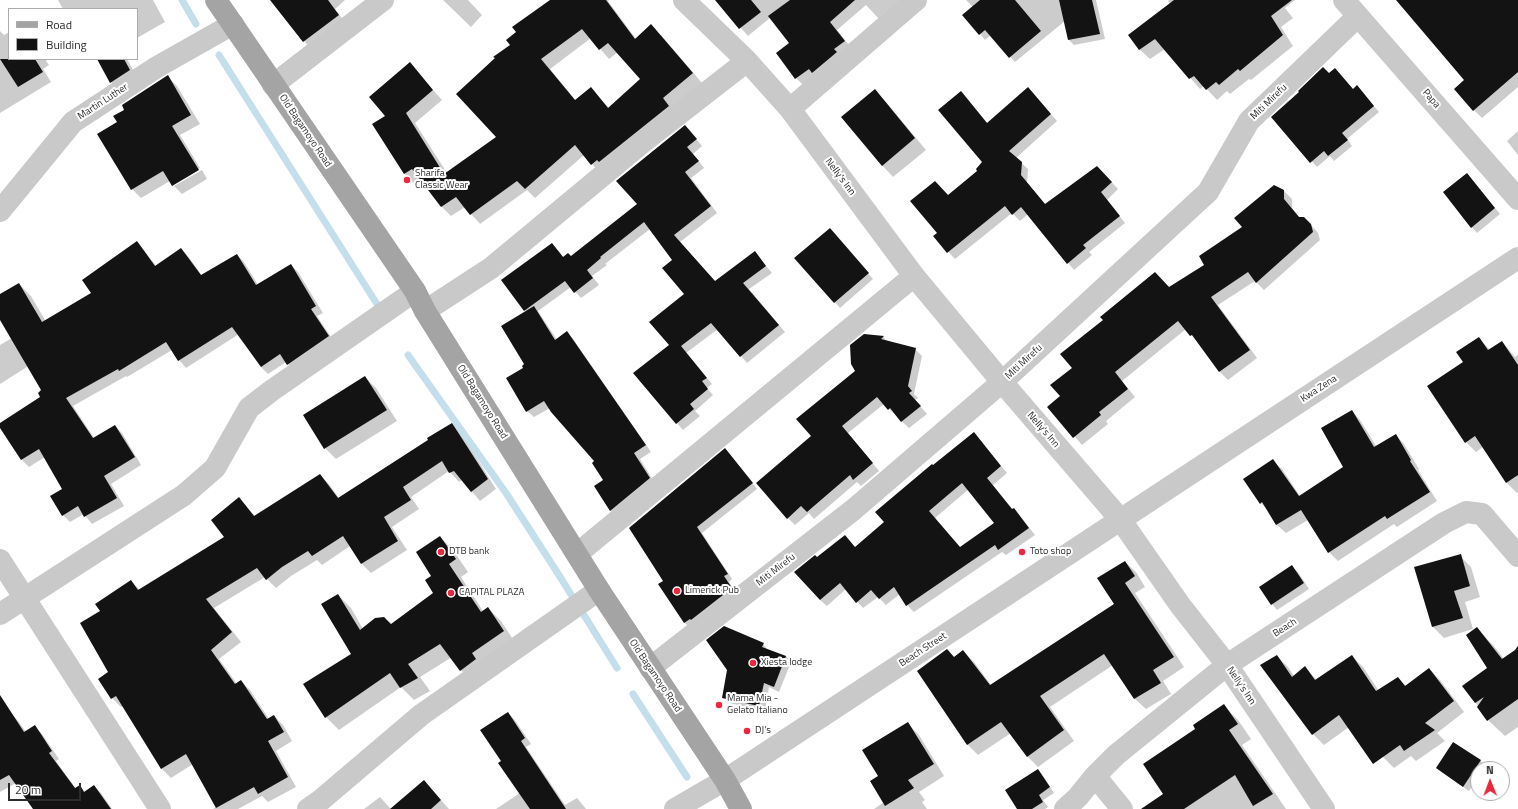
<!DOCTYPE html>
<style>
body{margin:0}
#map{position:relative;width:1518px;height:809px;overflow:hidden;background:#fff;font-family:"Titillium Web",sans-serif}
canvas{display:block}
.legend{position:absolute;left:8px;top:8px;width:130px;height:52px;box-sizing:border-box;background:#fff;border:1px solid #ababab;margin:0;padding:5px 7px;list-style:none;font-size:12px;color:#2c2c2c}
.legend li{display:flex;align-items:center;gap:8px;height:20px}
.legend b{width:20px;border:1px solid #ababab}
.north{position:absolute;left:1470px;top:761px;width:40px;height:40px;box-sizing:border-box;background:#fff;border:1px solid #ababab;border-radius:50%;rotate:359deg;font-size:11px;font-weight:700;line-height:16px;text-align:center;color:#2c2c2c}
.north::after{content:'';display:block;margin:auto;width:14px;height:18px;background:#eb263e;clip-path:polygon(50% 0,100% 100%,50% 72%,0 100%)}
.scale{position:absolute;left:8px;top:783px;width:73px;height:18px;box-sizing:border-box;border:2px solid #2c2c2c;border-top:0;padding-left:5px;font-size:12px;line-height:14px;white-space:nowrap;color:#2c2c2c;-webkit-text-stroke:3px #fff;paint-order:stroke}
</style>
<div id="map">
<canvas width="1518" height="809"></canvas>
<ul class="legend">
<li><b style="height:5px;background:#a4a4a4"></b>Road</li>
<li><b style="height:11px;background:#131313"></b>Building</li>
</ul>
<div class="north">N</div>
<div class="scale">20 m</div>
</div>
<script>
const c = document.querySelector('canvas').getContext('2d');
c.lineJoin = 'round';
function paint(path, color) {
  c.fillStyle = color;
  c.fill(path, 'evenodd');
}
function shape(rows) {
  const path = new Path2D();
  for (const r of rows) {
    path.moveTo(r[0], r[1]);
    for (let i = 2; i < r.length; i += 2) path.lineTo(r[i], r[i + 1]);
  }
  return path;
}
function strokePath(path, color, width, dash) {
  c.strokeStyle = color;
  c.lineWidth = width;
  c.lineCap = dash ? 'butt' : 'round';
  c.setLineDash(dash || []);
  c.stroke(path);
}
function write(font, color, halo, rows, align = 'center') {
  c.font = font + ' "Titillium Web",sans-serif';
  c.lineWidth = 4;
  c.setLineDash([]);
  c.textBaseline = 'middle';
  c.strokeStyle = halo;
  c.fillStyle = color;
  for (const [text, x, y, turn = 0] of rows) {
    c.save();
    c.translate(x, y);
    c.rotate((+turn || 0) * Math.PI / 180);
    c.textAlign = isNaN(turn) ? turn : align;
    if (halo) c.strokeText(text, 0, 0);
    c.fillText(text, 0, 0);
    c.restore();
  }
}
paint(shape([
 [58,0,153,0,165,22,137,38,137,9,63,9],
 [272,0,345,0,335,9,344,21,309,47],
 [443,0,468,0,482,15,471,27],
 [551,0,609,0,608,1,636,39,661,35,702,83,601,174,584,155,535,198,527,190,480,224,465,207,451,216,442,207,421,179,414,183,404,173,387,117,410,64,442,100,415,123,447,173,497,137,511,45],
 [591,38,609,59,618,52,641,79,609,108,591,88,576,101,550,69],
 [721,0,904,0,880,20,866,5,837,30,852,49,804,86,796,78,777,53,791,43,771,17,748,36,718,2],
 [966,0,1096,0,1105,39,1074,45,1069,40,1065,21,1015,62,991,35,985,40,980,34,973,7],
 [1169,0,1295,0,1285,8,1293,18,1281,27,1293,46,1251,80,1249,79,1230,94,1227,91,1217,100,1204,86,1200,89,1165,49,1150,59,1139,49,1170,4,1168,1],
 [1402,0,1518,0,1518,87,1482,118,1474,110,1466,80],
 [0,31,4,35,9,32,9,59,48,59,46,61,49,65,43,69,51,82,0,113],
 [99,59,127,59,138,79,120,91,111,82],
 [1329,74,1353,90,1362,92,1379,112,1347,139,1352,146,1334,161,1330,156,1317,167,1273,117],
 [168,77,177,86,200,124,180,135,200,168,174,184,174,186,202,170,207,179,182,194,173,185,170,181,141,198,132,189,118,123,126,110],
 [874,91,886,102,926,150,893,177,882,165],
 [1034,95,1057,121,1016,158,1028,169,1027,183,1046,205,1104,174,1118,189,1107,200,1125,223,1089,252,1092,255,1074,270,1028,214,1020,221,1012,213,955,259,934,236,938,233,948,196,979,171,983,163,967,99,988,124],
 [1518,131,1518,155,1507,141],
 [691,133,702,146,693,154,704,168,691,178,717,213,680,242,715,282,755,253,772,273,749,289,785,332,747,363,718,329,686,353,712,384,707,388,713,395,695,411,700,416,683,430,677,423,670,346,686,294,674,260,650,229,605,264,607,265,592,276,599,285,581,298,571,287,538,311,557,340,567,332,573,339,651,452,640,459,656,485,617,517,610,510,605,480,596,462,550,408,534,417,527,411,525,368,526,312,525,310,558,250,564,258,571,257,638,205],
 [1472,180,1500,214,1477,233,1472,227],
 [1284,191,1292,199,1292,208,1300,218,1304,218,1312,226,1318,233,1320,240,1264,290,1255,281,1218,305,1257,358,1228,380,1220,372,1199,343,1186,329,1122,381,1135,397,1106,421,1108,424,1082,445,1049,407,1061,397,1169,288,1206,265],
 [835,235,873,279,840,308,796,258],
 [137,243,144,250,156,266,181,249,188,256,202,276,237,255,244,262,258,285,291,265,298,272,323,313,317,316,335,343,295,371,286,362,268,374,261,367,239,334,186,368,179,360,172,350,127,377,126,376,73,406,94,438,115,426,122,433,141,465,111,484,124,506,92,524,84,514,70,522,63,515,63,489,45,457,29,467,22,460,0,424,42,397,43,390,93,293],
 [19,284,31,296,60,346,0,384,0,345,12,338,0,318,0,295],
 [864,335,883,337,888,342,915,349,922,356,914,394,918,398,915,400,927,414,909,428,884,404,848,433,879,471,861,486,857,482,814,519,809,513,795,525,788,518,812,437,857,371],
 [1479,338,1490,350,1502,342,1515,357,1518,355,1518,492,1517,493,1507,483,1483,447,1476,452,1466,442,1464,363],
 [365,377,376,388,397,421,336,459,325,448],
 [1352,411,1360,420,1376,446,1396,435,1404,444,1419,469,1418,470,1437,501,1397,527,1394,524,1338,561,1329,552,1308,520,1286,533,1277,525,1269,511,1261,503,1273,461,1282,469,1300,496,1345,468],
 [452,424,461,433,496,489,480,501,462,480,459,482,449,471,411,497,419,509,392,527,407,550,371,573,362,564,350,546,322,565,317,560,291,576,276,588,265,577,214,608,241,642,219,659,237,684,241,681,250,690,269,719,274,716,283,725,292,741,276,751,296,787,268,802,262,796,238,809,213,809,216,807,193,764,171,778,162,769,124,706,121,707,112,698,101,612,131,581,140,590,225,537,239,499,255,516,320,475,329,484,339,498],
 [974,433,1007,473,993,485,1013,510,1014,509,1020,516,1035,535,1006,555,1002,552,914,612,907,605,900,594,886,605,878,597,863,608,846,589,827,606,820,600,817,558,855,548,886,522,933,466],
 [969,489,995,523,960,548,935,518],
 [730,455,757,489,702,533,732,579,729,582,737,594,690,628,685,623,660,584,665,581],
 [440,537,453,550,468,572,461,577,483,611,488,608,501,621,516,644,474,683,461,670,452,657,420,677,430,691,414,700,401,687,339,730,326,717,352,654,338,595,351,608,363,629,391,626,435,593,433,576],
 [1460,556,1471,567,1480,597,1465,602,1473,629,1444,638,1432,626],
 [1125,562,1136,572,1145,587,1135,593,1184,667,1163,681,1171,694,1146,709,1135,699,1113,665,1050,707,1074,741,1038,767,1027,756,1011,733,978,755,968,745,919,672,947,650,955,658,963,651,974,662,991,685,1115,604],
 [1292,567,1298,572,1309,589,1277,610,1272,604,1261,587],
 [1477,629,1493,645,1504,659,1518,654,1518,727,1505,736,1488,720,1475,702,1488,669],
 [763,644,768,650,786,656,791,662,779,692,769,687,765,711,729,703,724,697],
 [1277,656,1288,667,1294,676,1305,668,1317,680,1352,656,1363,667,1379,691,1398,678,1406,686,1429,669,1440,680,1464,712,1437,733,1445,741,1416,761,1411,756,1394,768,1383,757,1379,750,1349,727,1324,745,1313,734,1262,666],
 [1224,706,1238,720,1251,739,1242,745,1286,809,1149,809,1165,795,1196,729],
 [11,713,18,721,26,732,35,727,42,734,59,759,56,761,76,789,79,786,85,792,94,786,101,793,112,809,34,809,16,783,0,792,0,721],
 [508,713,514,719,531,744,526,747,565,805,577,798,586,809,496,809,520,793,502,761],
 [908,724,919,735,944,776,919,792,925,800,922,802,927,809,874,809,884,802,880,776],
 [1454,743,1481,761,1486,767,1484,769,1478,769,1478,778,1469,791,1443,773,1437,768],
 [1038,771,1043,776,1054,793,1043,800,1048,807,1045,809,1018,809],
 [424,782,449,809,364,809,380,797,391,809]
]), '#0003');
strokePath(shape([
 [182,0,196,24],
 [219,55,382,312],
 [408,355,506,493,557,572,617,668],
 [633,694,687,777]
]), '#c4deec', 7);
paint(shape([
 [270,0,328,0,339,15,303,42],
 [550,0,606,0,635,39,651,24,693,73,663,98,669,106,599,162,597,160,591,165,575,145,525,189,517,181,470,215,456,197,441,207,412,169,404,174,372,124,385,116,369,97,410,62,433,90,406,113,444,174,496,137,456,94,495,58,493,57,510,45,506,40,516,32,512,27],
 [582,29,599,50,608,43,640,79,608,108,591,87,575,100,541,59],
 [715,0,751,0,761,12,739,29],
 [790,0,855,0,830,22,845,41,834,49,837,52,812,73,809,69,795,79,776,53,789,43,768,16],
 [980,0,1015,0,1041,31,1009,58,985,30,979,35,962,15],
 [1059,0,1092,0,1100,34,1068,40],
 [1174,0,1292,0,1271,16,1283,35,1240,71,1238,69,1219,85,1216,82,1206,90,1194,76,1189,79,1155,39,1139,50,1128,35],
 [1396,0,1518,0,1518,72,1473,111,1454,89,1464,80],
 [0,59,35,59,43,72,18,87],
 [97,59,124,59,130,70,110,83],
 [1323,67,1329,73,1335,68,1353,89,1357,85,1374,106,1342,133,1348,140,1328,156,1324,151,1310,163,1271,117,1299,92,1298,91],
 [168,75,191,115,172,126,199,170,172,186,163,171,131,190,97,134,117,122,113,116,124,110,122,105],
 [1028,87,1051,114,1009,151,1022,162,1021,175,1045,204,1097,166,1112,182,1101,192,1120,216,1083,245,1086,248,1067,264,1021,207,1012,215,1005,206,947,253,933,236,937,233,910,201,935,181,948,195,977,171,976,169,982,162,938,110,961,91,987,123],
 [875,89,915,138,882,166,841,117],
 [685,125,697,139,687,147,699,161,685,172,711,206,674,235,715,281,755,251,766,266,743,283,779,325,740,357,711,323,681,346,707,378,702,381,708,389,690,404,694,409,676,424,633,373,669,345,649,322,684,294,662,268,672,260,644,222,600,257,601,258,587,270,593,278,574,293,565,281,524,311,501,280,552,243,563,257,568,253,571,256,637,204,616,181],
 [1467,173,1495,208,1471,228,1443,192],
 [1274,185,1284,190,1284,199,1299,217,1304,217,1311,224,1313,232,1256,283,1248,272,1211,297,1250,350,1219,372,1192,335,1190,336,1178,321,1115,372,1128,389,1099,412,1101,415,1073,438,1047,407,1060,396,1050,385,1072,368,1060,354,1103,320,1100,317,1155,272,1169,287,1204,265,1199,256,1242,227,1234,218],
 [830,228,869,273,834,303,794,258],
 [137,241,155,266,181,248,201,275,237,254,256,285,291,264,316,306,311,309,329,336,287,365,280,354,261,367,232,327,178,361,166,342,119,371,118,369,66,398,93,438,115,425,135,457,104,476,117,498,84,517,78,506,62,516,50,496,62,489,39,449,21,460,0,428,0,423,40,397,38,393,41,390,0,320,0,294,19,283,42,322,91,293,82,280],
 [534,306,555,340,567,331,646,445,634,453,650,478,610,511,594,486,603,480,592,463,594,461,551,412,544,401,526,412,506,378,523,368,522,366,524,364,501,326],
 [864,334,884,336,881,339,916,348,908,386,912,391,909,393,921,406,901,422,890,408,888,410,877,397,842,426,873,463,853,480,850,475,807,512,801,506,787,519,756,483,811,436,796,419,855,371,851,364,850,345],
 [1479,337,1488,350,1502,341,1518,365,1518,475,1506,483,1475,436,1465,443,1427,386,1463,362,1456,352],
 [365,376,387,410,324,449,303,415],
 [1352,410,1374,447,1396,434,1411,460,1410,461,1430,492,1387,519,1385,516,1328,553,1301,510,1276,525,1262,502,1260,504,1243,479,1273,459,1299,496,1343,467,1321,428],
 [452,423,488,479,471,492,454,471,449,473,442,461,403,487,411,500,384,517,398,541,361,564,343,536,312,556,308,551,282,567,266,580,257,568,206,599,232,632,211,650,235,684,241,680,267,719,274,715,284,732,268,741,288,777,258,794,254,787,216,808,186,754,161,769,116,696,111,699,98,679,108,672,80,623,100,611,95,604,131,580,138,590,224,537,211,520,239,497,254,516,320,474,338,498,428,440,427,438],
 [974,432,1001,466,987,478,1012,509,1014,508,1029,528,998,550,995,545,906,606,894,587,879,599,871,590,856,603,840,583,820,600,794,572,815,555,817,557,845,535,855,547,884,522,875,512,932,464,933,465],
 [962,483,994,523,960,547,929,511],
 [725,448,753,483,697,527,728,574,724,576,732,588,691,620,690,619,684,623,658,584,663,581,629,528],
 [440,536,456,559,449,564,481,612,488,607,504,631,472,653,476,659,460,671,440,644,408,664,418,678,400,688,390,673,325,718,303,684,351,654,321,604,338,594,360,630,375,618,384,617,391,624,433,593,425,580,431,576,416,552],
 [1461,554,1470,586,1454,591,1463,618,1432,627,1414,567],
 [1125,561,1135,576,1125,583,1174,657,1153,670,1161,683,1134,699,1104,654,1040,696,1064,730,1027,757,1001,722,967,745,917,671,947,649,954,657,963,650,990,685,1114,604,1097,578],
 [1292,565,1304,583,1271,605,1259,587],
 [724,626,764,643,762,647,786,656,774,687,764,683,759,706,722,698,727,670,706,640],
 [1477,627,1502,659,1515,650,1518,646,1518,699,1487,721,1477,707,1484,697,1475,703,1462,686,1487,668,1466,635],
 [1277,655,1292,677,1305,666,1315,680,1352,655,1376,691,1398,677,1405,686,1429,668,1454,701,1425,723,1435,730,1404,751,1400,745,1373,764,1339,715,1312,735,1260,665],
 [0,695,24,732,35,725,52,751,49,753,75,788,80,785,84,792,94,785,111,809,33,809,9,775,0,780],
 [1224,704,1238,724,1229,730,1273,794,1253,806,1235,775,1184,809,1141,809,1163,794,1143,764,1195,729,1193,725],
 [508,712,525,738,521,741,566,809,530,809,498,763,501,761,480,730],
 [908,722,934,764,908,780,914,788,885,806,870,781,878,776,862,750],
 [1453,742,1481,760,1463,787,1436,768],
 [1038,769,1050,787,1039,795,1043,802,1032,809,1017,809,1005,790],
 [424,780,441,800,431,809,390,809]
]), '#131313');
strokePath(shape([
 [684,0,747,61,790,109,914,276,1002,382,1120,519,1180,605,1227,665,1324,809],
 [1344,0,1518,199],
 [273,85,383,0],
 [790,109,916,0],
 [0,211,73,122,157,67,233,24],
 [425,311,491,268,643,142,747,61],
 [577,554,914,276],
 [0,560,160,809],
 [0,614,184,495,215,468,249,408,271,391,415,291],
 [650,668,853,510,1002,382,1208,192,1249,121,1358,16],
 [1095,776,1122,809],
 [308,809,321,800,421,715,599,590],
 [675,809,725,780,1518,258],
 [1065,809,1078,797,1095,776,1116,755,1227,665,1444,523,1466,512,1482,514,1518,556]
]), '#c9c9c9', 22);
strokePath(shape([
 [216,0,415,291,425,311,599,590,725,780,741,809]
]), '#a4a4a4', 22);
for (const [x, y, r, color] of [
 [407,180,4,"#eb263e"],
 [441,552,4,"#eb263e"],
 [1022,552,4,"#eb263e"],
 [677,591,4,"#eb263e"],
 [451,593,4,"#eb263e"],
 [753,663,4,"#eb263e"],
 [719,705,4,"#eb263e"],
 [747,731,4,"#eb263e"]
]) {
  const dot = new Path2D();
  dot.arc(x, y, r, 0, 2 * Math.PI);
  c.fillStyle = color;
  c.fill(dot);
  strokePath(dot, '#fff', 1.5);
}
write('10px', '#2c2c2c', '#fff', [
 ["Papa",1431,99,49],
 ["Martin Luther",103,102,-33],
 ["Miti Mirefu",1269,102,-44],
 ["Old Bagamoyo Road",305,131,56],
 ["Nelly's Inn",840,177,53],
 ["Miti Mirefu",1024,362,-43],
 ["Kwa Zena",1319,389,-33],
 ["Old Bagamoyo Road",482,402,58],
 ["Nelly's Inn",1043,430,49],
 ["Miti Mirefu",776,570,-38],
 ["Beach",1285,628,-33],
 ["Beach Street",923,650,-33],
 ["Old Bagamoyo Road",655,676,56],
 ["Nelly's Inn",1241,686,56]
]);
write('10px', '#2c2c2c', '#fff', [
 ["Sharifa",415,174],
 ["Classic Wear",415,186],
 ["DTB bank",449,552],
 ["Toto shop",1030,552],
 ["Limerick Pub",685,591],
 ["CAPITAL PLAZA",459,593],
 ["Xiesta lodge",761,663],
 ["Mama Mia -",727,699],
 ["Gelato Italiano",727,711],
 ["DJ's",755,731]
], 'left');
</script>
